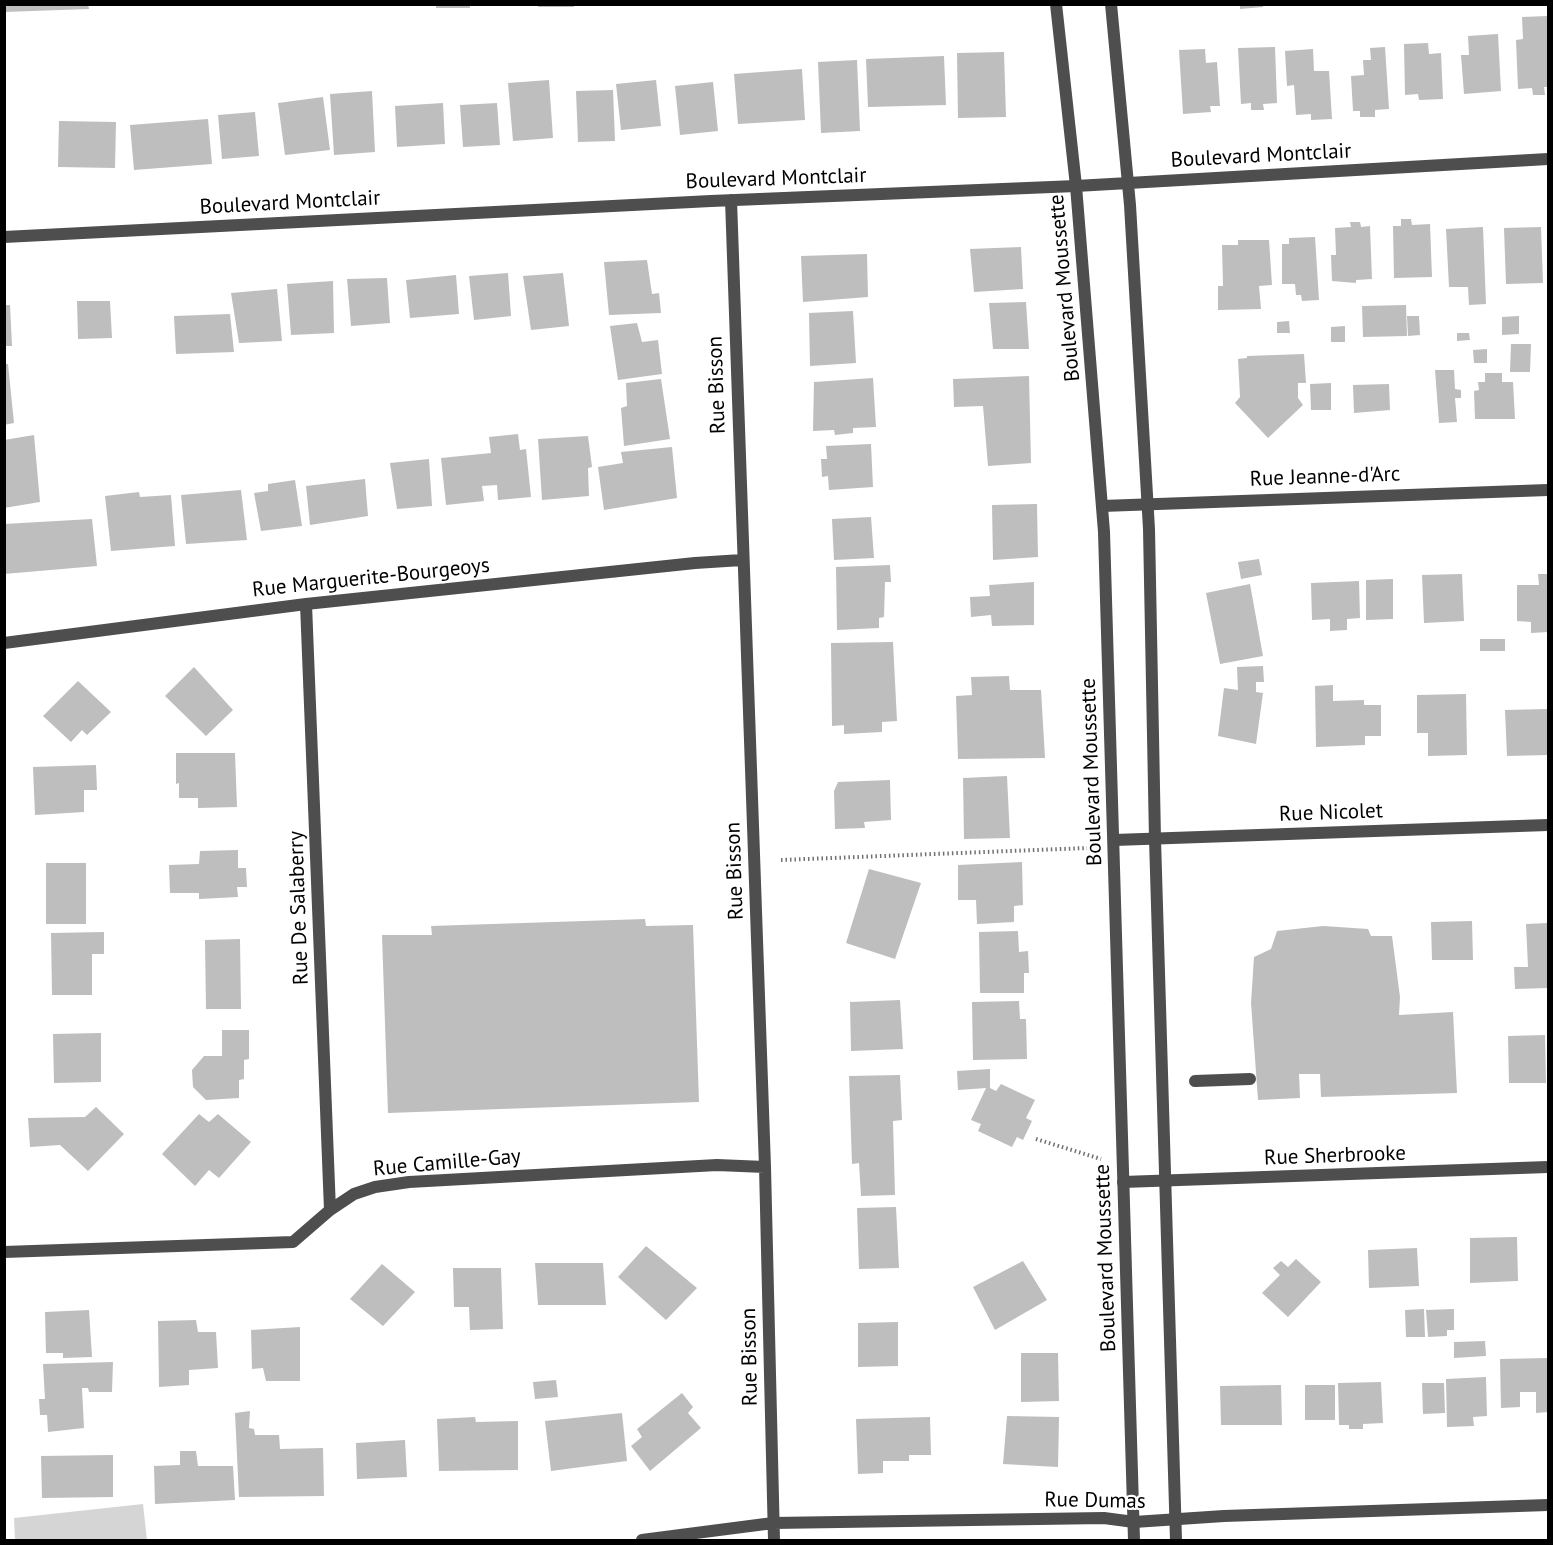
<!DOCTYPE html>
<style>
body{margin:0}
#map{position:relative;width:1553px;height:1545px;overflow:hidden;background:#fff;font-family:"PT Sans",sans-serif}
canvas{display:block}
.frame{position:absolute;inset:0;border:6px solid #000;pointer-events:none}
</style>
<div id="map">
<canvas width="1553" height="1545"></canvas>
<div class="frame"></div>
</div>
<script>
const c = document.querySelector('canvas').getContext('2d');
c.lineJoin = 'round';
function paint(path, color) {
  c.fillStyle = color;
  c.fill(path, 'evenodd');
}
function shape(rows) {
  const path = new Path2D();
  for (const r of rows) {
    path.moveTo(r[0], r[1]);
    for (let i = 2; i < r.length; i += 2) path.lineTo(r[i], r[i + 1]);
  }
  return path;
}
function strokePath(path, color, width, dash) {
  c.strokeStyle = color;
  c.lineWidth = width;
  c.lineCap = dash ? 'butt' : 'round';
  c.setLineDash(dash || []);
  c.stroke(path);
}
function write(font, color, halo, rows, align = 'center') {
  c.font = font + ' "PT Sans",sans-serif';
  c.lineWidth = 4.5;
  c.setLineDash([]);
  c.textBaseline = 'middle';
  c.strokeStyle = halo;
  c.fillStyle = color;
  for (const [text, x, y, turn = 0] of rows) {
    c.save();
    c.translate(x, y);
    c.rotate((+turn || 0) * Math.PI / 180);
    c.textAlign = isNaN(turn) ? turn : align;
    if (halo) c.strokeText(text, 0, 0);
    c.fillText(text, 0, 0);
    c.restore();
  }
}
paint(shape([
 [143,1504,147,1540,15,1540,14,1518]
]), '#d5d5d5');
paint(shape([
 [4,4,88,4,89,9,4,12],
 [436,4,470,4,470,8,436,8],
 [538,4,574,4,574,7,538,7],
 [1240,4,1263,4,1263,7,1240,9],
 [1548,16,1548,87,1544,87,1545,95,1533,95,1532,88,1518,89,1516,40,1523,39,1522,17],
 [1498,34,1501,91,1464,94,1461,55,1469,55,1468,36],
 [1428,43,1429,54,1441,53,1443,99,1419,100,1418,94,1405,95,1404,44],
 [1275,47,1277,103,1263,104,1264,110,1251,110,1251,103,1241,104,1238,48],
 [1385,47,1389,109,1375,110,1375,117,1360,117,1360,111,1353,111,1351,76,1364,75,1363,60,1371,60,1370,48],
 [1205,49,1206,63,1217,62,1220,106,1210,106,1211,112,1183,114,1179,50],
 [1313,49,1314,71,1329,71,1332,119,1311,120,1311,114,1296,115,1294,85,1287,86,1285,51],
 [1004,52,1006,117,958,118,957,53],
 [944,56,946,105,868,107,866,59],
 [857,60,860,131,821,133,818,62],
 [802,69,805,120,738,124,734,74],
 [549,80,553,138,513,141,508,83],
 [656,80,661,126,621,130,616,84],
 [713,82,718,131,680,135,675,86],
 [613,90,615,141,578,142,576,91],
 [372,91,375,152,334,155,330,94],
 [323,97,330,150,285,155,278,103],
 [443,103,445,144,397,147,395,106],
 [497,103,500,145,463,147,460,105],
 [255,112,259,156,222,159,218,115],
 [208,119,212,164,134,170,130,125],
 [59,121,116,122,115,168,58,167],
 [1401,219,1411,219,1412,225,1430,224,1432,277,1394,278,1393,226,1401,226],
 [1350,222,1360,222,1361,227,1370,226,1372,279,1356,280,1356,283,1332,281,1331,255,1336,255,1335,228,1351,227],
 [1483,227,1486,304,1469,305,1468,287,1449,287,1446,229],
 [1541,227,1543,283,1506,284,1504,228],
 [1315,237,1319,300,1302,301,1301,295,1296,295,1295,284,1282,284,1282,244,1289,244,1289,238],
 [1238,240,1269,240,1272,285,1259,286,1261,309,1218,310,1218,286,1223,286,1222,245,1238,245],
 [1021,247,1023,289,974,292,970,249],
 [867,254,868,297,803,302,801,256],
 [647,260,652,294,659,293,661,313,609,315,604,262],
 [508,273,511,316,474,320,469,276],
 [563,273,569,326,531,330,523,276],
 [456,275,459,314,410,318,406,280],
 [387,278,390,323,351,326,347,279],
 [333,281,334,333,291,335,287,284],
 [277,289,282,341,239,343,231,293],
 [77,301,110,301,112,338,78,339],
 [1026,302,1029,349,993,349,989,303],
 [4,305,10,305,12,346,4,346],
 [1406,305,1407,336,1363,337,1362,306],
 [853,311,856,363,810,366,809,313],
 [230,314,234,352,176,354,174,316],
 [1407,316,1419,316,1420,335,1408,336],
 [1519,316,1519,334,1502,335,1502,317],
 [1289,321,1290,333,1277,333,1277,322],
 [637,323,642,342,658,340,662,374,618,380,610,326],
 [1345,326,1345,342,1331,342,1331,327],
 [1457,333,1469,333,1470,340,1457,341],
 [1511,344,1531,344,1530,372,1510,372],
 [1487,349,1487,363,1474,363,1473,350],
 [1304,354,1306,383,1298,383,1298,398,1303,405,1268,438,1235,403,1240,397,1238,359,1247,358,1247,356],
 [4,364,8,364,14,423,4,425],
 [1435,370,1454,370,1455,389,1461,390,1461,398,1455,398,1457,422,1439,423],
 [1485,373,1502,373,1502,382,1513,382,1515,419,1475,419,1474,391,1479,390,1478,382,1485,382],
 [1029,376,1031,463,988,466,983,406,954,407,953,379],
 [873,378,876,427,853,428,853,433,835,435,834,430,813,431,814,382],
 [661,379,670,439,624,446,621,408,627,406,626,383],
 [1331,383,1331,410,1311,410,1310,384],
 [1389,384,1390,410,1354,413,1353,385],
 [518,434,520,450,526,449,531,497,498,500,497,485,482,486,484,501,446,505,441,458,491,453,489,437],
 [34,435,40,502,4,508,4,440],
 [588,436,592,467,588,468,589,496,542,500,538,439],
 [871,444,873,487,829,490,828,476,822,477,821,459,827,459,826,446],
 [672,447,677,498,604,510,598,467,623,463,621,452],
 [429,459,432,506,397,509,390,463],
 [365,479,368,516,310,525,306,486],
 [295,480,302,526,261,531,254,493,268,491,268,484],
 [241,490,247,540,186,544,181,495],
 [139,492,140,497,171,495,175,546,111,551,105,496],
 [1037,504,1038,557,993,560,992,505],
 [871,517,874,558,834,560,832,519],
 [92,519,97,566,4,574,4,524],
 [1259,559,1262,575,1241,579,1238,562],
 [890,565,891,582,885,582,884,617,879,618,879,628,837,630,836,567],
 [1462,574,1464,621,1424,623,1422,575],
 [1538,574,1548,574,1548,632,1531,633,1531,622,1517,621,1517,585,1539,585],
 [1393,579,1393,619,1366,620,1366,580],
 [1359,581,1360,618,1347,619,1347,630,1330,631,1330,619,1312,620,1311,583],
 [1034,582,1034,625,992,626,991,615,971,617,970,597,990,596,989,585],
 [1250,584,1263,656,1220,664,1206,593],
 [1480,639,1505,639,1505,651,1480,651],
 [893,642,897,721,882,722,882,732,844,734,844,725,832,726,831,643],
 [1263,666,1264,682,1256,682,1256,692,1263,693,1256,744,1218,736,1224,688,1238,690,1237,667],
 [194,667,233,710,206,736,165,696],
 [1009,676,1010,690,1041,690,1045,758,958,759,956,696,972,695,971,677],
 [78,681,111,712,87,735,82,730,71,742,43,716],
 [1333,685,1333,701,1364,700,1364,705,1381,705,1381,736,1365,736,1365,745,1316,747,1315,686],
 [1466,694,1467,755,1428,756,1428,733,1417,733,1417,695],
 [1548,709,1548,755,1507,756,1505,710],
 [176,753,235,753,237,807,198,808,198,798,179,798,179,783,176,784],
 [96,765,97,790,84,790,84,812,35,815,33,767],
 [1007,776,1010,838,964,839,963,778],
 [890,780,891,820,864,822,865,828,835,829,834,791,838,782],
 [238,850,238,868,246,868,247,887,237,887,238,897,199,899,199,893,170,893,169,865,199,864,200,851],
 [1022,862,1023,905,1014,906,1014,922,977,924,976,900,958,900,958,865],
 [46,863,86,863,86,924,46,924],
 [869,869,921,883,895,959,846,943],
 [645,919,646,926,693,925,699,1102,388,1113,382,935,432,935,431,926],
 [1472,921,1473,960,1432,960,1431,922],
 [1548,923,1548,988,1515,989,1514,967,1528,967,1526,924],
 [1323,926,1368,929,1371,936,1392,936,1400,997,1399,1015,1453,1012,1457,1093,1321,1097,1320,1074,1299,1074,1300,1098,1258,1100,1251,1003,1254,957,1271,949,1277,931],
 [1018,931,1019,952,1028,951,1029,973,1024,973,1024,993,980,993,979,932],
 [104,932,104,954,92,954,92,995,52,995,51,933],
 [240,939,241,1009,206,1009,205,940],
 [900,1000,903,1049,851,1051,850,1002],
 [1019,1001,1020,1019,1026,1019,1027,1059,973,1060,972,1002],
 [222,1030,249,1030,249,1059,244,1060,244,1079,239,1080,239,1098,206,1100,193,1087,192,1070,204,1056,222,1056],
 [101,1033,101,1082,54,1083,53,1034],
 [1545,1035,1546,1083,1509,1083,1508,1036],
 [990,1069,990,1088,996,1091,1001,1084,1035,1100,1026,1118,1032,1121,1023,1140,1017,1137,1012,1147,978,1131,981,1124,971,1120,986,1088,958,1090,957,1071],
 [900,1075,902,1120,893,1121,895,1195,861,1196,859,1163,852,1164,849,1076],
 [96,1107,124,1134,88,1171,60,1145,30,1147,28,1118,85,1117],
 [199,1114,209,1122,218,1114,251,1142,219,1178,209,1170,195,1186,162,1154],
 [896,1207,899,1268,859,1269,857,1208],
 [1517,1237,1518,1281,1470,1283,1470,1238],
 [646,1246,697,1288,666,1320,618,1277],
 [1417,1248,1419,1286,1369,1288,1368,1250],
 [1296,1259,1321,1282,1288,1317,1262,1293,1280,1275,1273,1268,1281,1261,1288,1267],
 [1023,1261,1047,1300,995,1330,973,1287],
 [535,1263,603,1263,606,1305,538,1305],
 [382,1264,415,1292,383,1326,350,1299],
 [453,1268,501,1268,503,1329,470,1330,469,1307,454,1307],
 [1424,1309,1425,1337,1406,1337,1405,1310],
 [1454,1309,1454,1330,1447,1330,1447,1336,1428,1337,1426,1310],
 [89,1310,92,1357,63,1358,63,1353,46,1353,45,1312],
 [196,1320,198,1332,216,1332,218,1368,189,1370,189,1385,159,1387,158,1321],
 [898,1322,898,1366,858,1367,858,1323],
 [300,1327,300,1381,266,1381,263,1368,252,1369,251,1330],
 [1485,1341,1486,1356,1454,1358,1454,1342],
 [1021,1353,1058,1353,1059,1401,1021,1402],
 [1548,1358,1548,1412,1536,1413,1536,1392,1520,1392,1520,1407,1501,1408,1500,1359],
 [113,1362,112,1392,89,1392,88,1388,82,1388,84,1428,48,1432,47,1415,40,1415,39,1399,45,1399,43,1364],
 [1486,1377,1487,1416,1473,1417,1474,1426,1447,1427,1446,1379],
 [556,1380,558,1397,535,1399,533,1382],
 [1381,1382,1383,1423,1363,1424,1363,1429,1349,1429,1349,1425,1339,1425,1338,1383],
 [1422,1383,1444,1383,1445,1413,1423,1414],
 [1281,1385,1282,1425,1221,1425,1220,1386],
 [1305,1385,1335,1385,1335,1420,1305,1420],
 [682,1393,693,1407,688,1413,701,1428,650,1471,631,1446,642,1437,637,1429],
 [250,1411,249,1428,254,1429,255,1435,279,1435,280,1449,323,1448,324,1496,239,1497,235,1413],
 [622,1413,627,1461,551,1471,545,1421],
 [1007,1416,1059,1417,1058,1467,1003,1464],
 [475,1417,476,1422,518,1421,518,1470,439,1471,437,1419],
 [930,1417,931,1455,909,1455,909,1461,883,1461,883,1473,858,1474,856,1419],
 [405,1440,407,1477,357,1479,356,1443],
 [180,1451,196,1451,198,1466,233,1466,235,1500,155,1504,154,1466,180,1465],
 [113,1455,113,1497,42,1498,41,1456]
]), '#bebebe');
strokePath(shape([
 [781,860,1087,848],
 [1036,1139,1101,1159]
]), '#707070', 4, [1.5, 3]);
strokePath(shape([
 [1195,1081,1250,1079]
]), '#4e4e4e', 12);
strokePath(shape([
 [731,200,765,1167,774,1540],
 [4,237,711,201,1076,186],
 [1102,506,1548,490],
 [306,604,330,1210],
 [4,643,306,604,695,563,742,560],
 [1114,840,1548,825],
 [1123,1182,1548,1167],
 [4,1252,293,1242,330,1210,354,1194,375,1187,409,1182,717,1165,765,1167],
 [642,1540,773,1523,1104,1518,1134,1522,1224,1516,1548,1505]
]), '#4e4e4e', 12);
strokePath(shape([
 [1056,4,1076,186,1104,532,1134,1540],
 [1111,4,1130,205,1149,529,1155,839,1176,1540],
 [1076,186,1548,159]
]), '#4e4e4e', 12);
write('21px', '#000', '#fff', [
 ["Boulevard Montclair",1261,156,-3],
 ["Boulevard Montclair",776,179,-2],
 ["Boulevard Montclair",290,203,-3],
 ["Boulevard Moussette",1065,288,-95],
 ["Rue Bisson",717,385,-92],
 ["Rue Jeanne-d'Arc",1325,477,-2],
 ["Rue Marguerite-Bourgeoys",371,578,-6],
 ["Boulevard Moussette",1092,772,-92],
 ["Rue Nicolet",1331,813,-2],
 ["Rue Bisson",735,871,-92],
 ["Rue De Salaberry",299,908,-92],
 ["Rue Sherbrooke",1335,1156,-2],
 ["Rue Camille-Gay",447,1163,-5],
 ["Boulevard Moussette",1106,1258,-92],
 ["Rue Bisson",750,1357,-91],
 ["Rue Dumas",1095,1501,1]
]);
</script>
